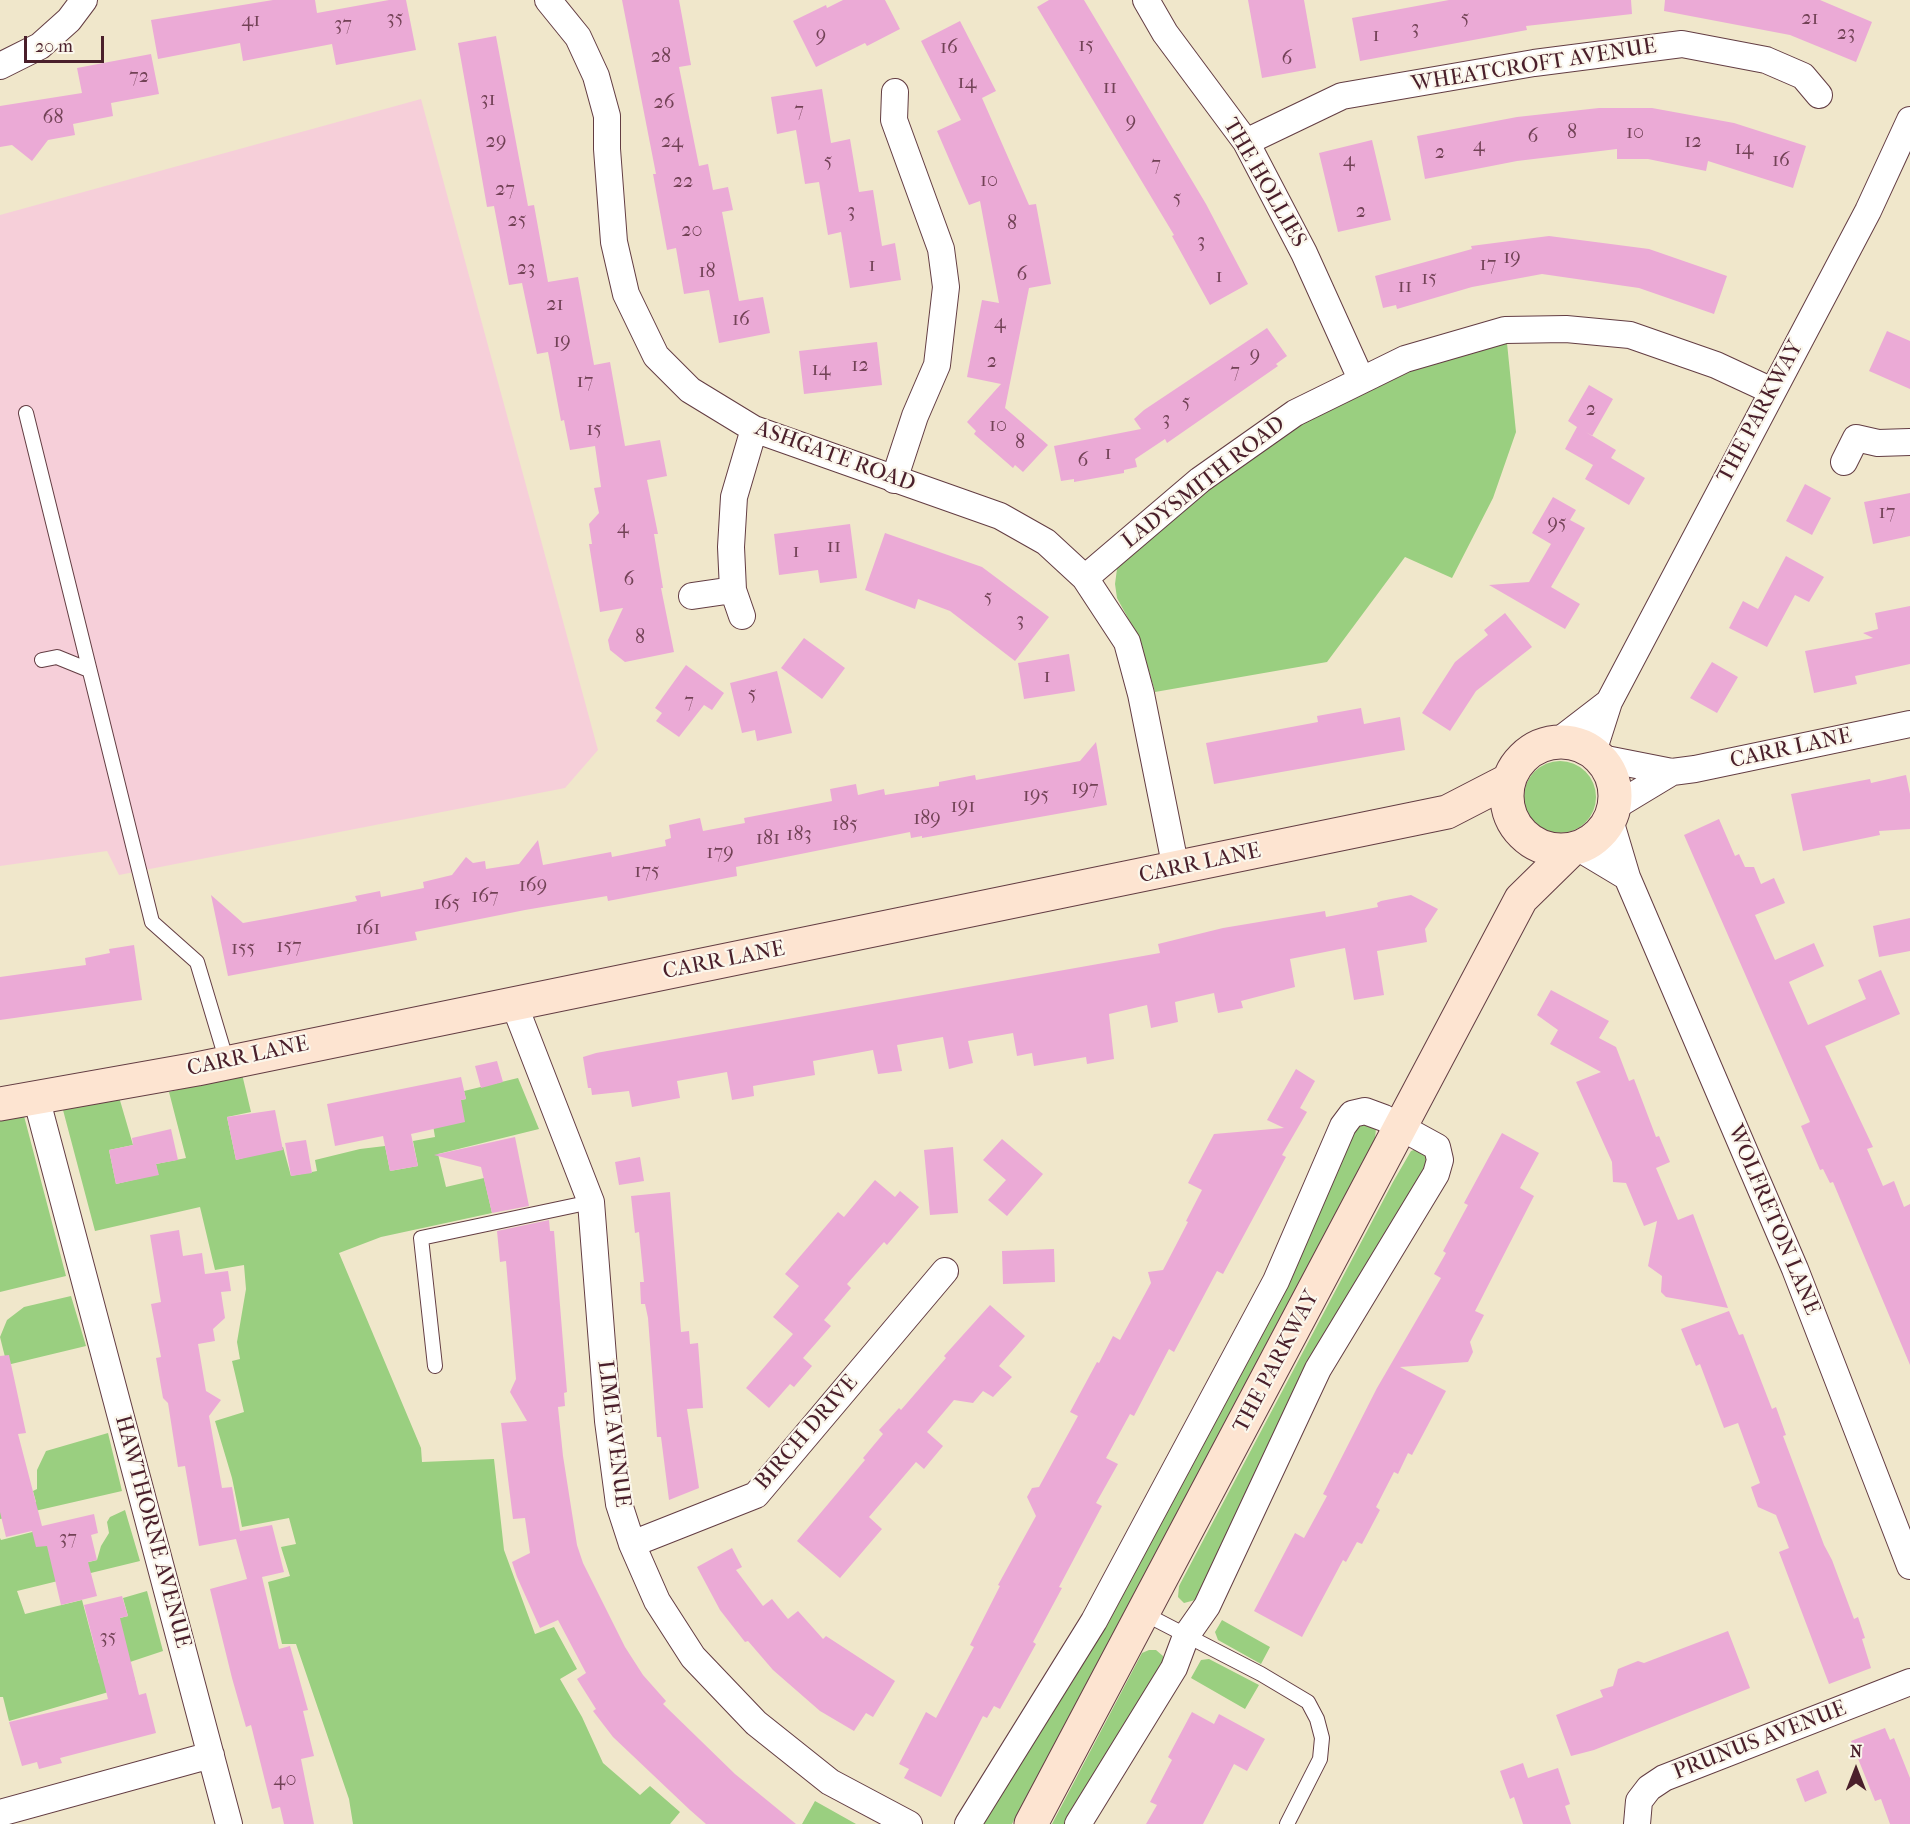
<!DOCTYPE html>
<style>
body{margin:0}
#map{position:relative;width:1910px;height:1824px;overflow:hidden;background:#f0e7cb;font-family:"IM FELL French Canon",serif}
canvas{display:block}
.north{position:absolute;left:1826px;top:1740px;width:60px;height:60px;-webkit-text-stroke:4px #fbf7ec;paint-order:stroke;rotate:0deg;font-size:16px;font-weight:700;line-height:24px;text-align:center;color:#4a1f2b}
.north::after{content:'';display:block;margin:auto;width:21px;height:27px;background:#4a1f2b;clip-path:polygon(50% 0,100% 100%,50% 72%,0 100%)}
.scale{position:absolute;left:24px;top:36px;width:80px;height:27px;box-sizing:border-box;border:3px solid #4a1f2b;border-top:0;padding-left:8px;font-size:18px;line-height:21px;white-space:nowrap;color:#4a1f2b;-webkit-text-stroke:4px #fbf7ec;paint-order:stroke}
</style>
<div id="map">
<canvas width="1910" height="1824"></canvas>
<div class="north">N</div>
<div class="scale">20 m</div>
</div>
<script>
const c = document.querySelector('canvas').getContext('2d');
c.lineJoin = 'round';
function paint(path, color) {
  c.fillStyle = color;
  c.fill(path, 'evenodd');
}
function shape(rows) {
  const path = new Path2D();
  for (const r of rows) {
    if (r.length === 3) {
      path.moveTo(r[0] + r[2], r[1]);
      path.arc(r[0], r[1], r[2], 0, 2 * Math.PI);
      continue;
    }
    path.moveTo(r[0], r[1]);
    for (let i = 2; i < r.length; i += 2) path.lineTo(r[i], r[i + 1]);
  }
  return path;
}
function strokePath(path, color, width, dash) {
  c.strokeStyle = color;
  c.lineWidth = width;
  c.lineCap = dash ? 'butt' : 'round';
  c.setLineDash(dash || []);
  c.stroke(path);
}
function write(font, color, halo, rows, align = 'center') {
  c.font = font + ' "IM FELL French Canon",serif';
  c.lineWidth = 4.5;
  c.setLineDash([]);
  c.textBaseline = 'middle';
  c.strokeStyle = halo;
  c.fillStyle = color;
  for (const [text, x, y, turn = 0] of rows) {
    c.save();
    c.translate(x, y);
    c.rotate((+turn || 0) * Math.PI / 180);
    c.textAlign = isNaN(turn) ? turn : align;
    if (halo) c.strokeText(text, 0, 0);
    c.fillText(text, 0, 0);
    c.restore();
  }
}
paint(shape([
 [421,99,598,750,565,788,119,875,107,851,0,866,0,215]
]), '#f6cfd9');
paint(shape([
 [1507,343,1516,432,1493,498,1452,578,1405,557,1327,662,1155,692,1140,640,1117,598,1115,584,1117,569,1126,553,1257,451,1332,405,1410,370,1485,346],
 [1560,797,36],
 [242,1074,251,1112,227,1117,236,1160,283,1147,291,1176,317,1171,315,1160,360,1149,385,1146,390,1171,418,1166,413,1141,435,1137,433,1125,456,1101,466,1099,464,1091,518,1078,539,1129,438,1154,446,1187,484,1178,492,1213,381,1237,339,1253,421,1448,422,1462,494,1459,504,1550,535,1634,554,1627,577,1669,560,1679,582,1717,603,1763,640,1795,650,1786,680,1812,670,1824,353,1824,349,1799,296,1644,282,1644,268,1582,290,1576,281,1547,296,1544,289,1518,242,1527,232,1478,215,1421,244,1412,232,1361,240,1359,237,1342,246,1289,244,1265,215,1270,200,1207,95,1231,63,1110,119,1097,133,1145,109,1150,116,1184,158,1174,156,1164,186,1158,169,1092],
 [24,1116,66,1276,0,1292,0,1121],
 [1359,1121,1376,1128,1375,1139,1012,1824,981,1824,981,1819,1073,1681,1242,1363],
 [1419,1148,1428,1157,1428,1169,1341,1307,1273,1434,1199,1599,1184,1603,1178,1597,1179,1586,1393,1182,1411,1151],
 [71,1296,86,1346,7,1365,0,1337,7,1320,24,1307],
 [108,1433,122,1491,0,1519,0,1499,36,1502,33,1491,37,1489,37,1470,46,1451],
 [125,1510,140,1561,17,1591,25,1614,82,1600,99,1664,120,1618,128,1616,123,1598,147,1591,163,1651,130,1662,136,1684,9,1721,3,1697,0,1697,0,1538,1,1540,44,1529,43,1533,46,1546,59,1544,65,1568,97,1560,101,1546,109,1533,107,1522,110,1517],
 [1222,1620,1270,1647,1261,1664,1218,1640,1215,1632],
 [1149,1650,1156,1650,1163,1656,1163,1666,1066,1824,1052,1824,1142,1653],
 [1209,1659,1259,1685,1245,1709,1191,1678,1201,1660],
 [815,1801,856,1824,802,1824]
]), '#9acf80');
paint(shape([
 [273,0,315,0,317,13,389,0,406,0,416,50,336,65,332,44,243,61,240,43,158,59,151,20],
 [622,0,679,0,691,65,679,67,699,166,708,164,713,190,728,187,733,210,722,212,739,301,763,297,770,333,719,343,709,290,684,294,676,248,667,250,653,174,656,174],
 [843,0,885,0,900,29,867,46,865,43,816,67,793,21,826,5,827,8],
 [1049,0,1084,0,1206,204,1248,284,1210,305,1172,236,1174,235,1037,7],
 [1248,0,1304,0,1316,68,1262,78],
 [1449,0,1631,0,1632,14,1526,26,1527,30,1360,61,1352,18],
 [1665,0,1820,0,1872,22,1856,62,1790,35,1664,11],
 [960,21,996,91,982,98,1029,205,1036,204,1051,284,1029,288,1005,408,1048,445,1023,472,1015,465,1013,468,974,434,976,431,967,422,1001,384,967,377,982,300,999,303,980,201,969,205,937,131,961,120,921,41],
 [496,36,528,206,534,205,548,282,578,277,594,365,610,362,625,446,660,440,667,476,647,480,658,534,654,534,663,588,661,588,674,652,625,662,610,650,608,640,623,608,600,612,589,544,592,544,589,524,599,513,594,488,601,487,595,446,570,450,564,420,561,421,548,352,537,354,522,283,509,285,494,206,487,207,471,116,458,43],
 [151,54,159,94,111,103,113,116,73,124,75,135,48,140,32,161,12,145,0,147,0,106,82,93,77,68],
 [822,89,831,143,850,139,859,192,873,190,882,246,895,243,901,280,850,288,841,232,828,235,819,182,805,184,796,130,777,134,771,97],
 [1599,108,1652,108,1734,123,1806,146,1793,188,1708,161,1706,171,1648,159,1617,159,1617,149,1517,161,1425,179,1417,136,1517,117],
 [1372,140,1391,220,1338,232,1319,153],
 [1549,236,1649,249,1727,276,1714,314,1639,288,1542,274,1472,287,1397,309,1396,305,1383,308,1375,276,1472,249,1471,246],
 [1267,328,1287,356,1276,364,1278,366,1167,443,1165,439,1135,459,1137,467,1124,470,1124,473,1074,482,1074,479,1061,481,1054,446,1141,429,1134,419,1144,410],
 [1887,331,1910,341,1910,389,1869,371],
 [877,342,882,385,804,394,799,351],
 [1589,385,1613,399,1592,436,1586,432,1616,450,1611,458,1645,478,1629,505,1585,479,1593,465,1565,449,1577,427,1568,421],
 [1805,484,1831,498,1812,535,1786,521],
 [1910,493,1910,536,1873,544,1864,502],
 [1553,497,1576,510,1570,520,1585,528,1551,587,1580,604,1565,629,1489,585,1529,582,1551,544,1532,533],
 [850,524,857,578,820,583,818,570,779,575,774,534],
 [885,533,982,567,1049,617,1015,661,950,611,918,599,915,609,865,590],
 [1786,556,1824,577,1809,602,1795,595,1767,647,1729,628,1743,601,1758,609],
 [1910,606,1910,664,1855,676,1857,684,1814,693,1805,651,1873,638,1863,633,1878,629,1875,613],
 [1505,613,1532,647,1476,691,1450,731,1422,713,1455,662,1488,635,1484,630],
 [804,638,845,668,822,699,781,668],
 [1069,654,1075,691,1024,699,1018,663],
 [1712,662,1738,677,1717,713,1690,698],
 [686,665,724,693,712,710,704,705,679,737,656,721,662,713,655,708],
 [777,671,792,733,757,741,755,730,742,733,730,683],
 [1361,708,1364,724,1400,717,1405,750,1214,784,1206,743,1318,722,1317,716],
 [1096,742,1107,805,922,838,922,836,911,838,910,832,736,867,737,876,608,901,607,896,525,910,415,932,417,940,228,976,211,895,243,923,276,917,357,901,355,896,380,891,381,897,424,888,423,882,452,875,466,857,473,863,485,861,486,869,519,864,538,840,543,865,611,852,612,857,666,846,665,840,671,838,669,825,700,818,703,831,745,823,744,818,832,801,830,789,856,784,858,795,884,789,885,795,939,786,939,782,975,775,976,780,1080,761],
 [1906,775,1910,794,1910,829,1879,831,1880,835,1803,851,1791,794,1870,779,1871,783],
 [1719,819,1735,856,1739,854,1745,867,1754,867,1761,884,1774,878,1785,903,1755,915,1775,960,1814,943,1824,966,1789,982,1808,1025,1866,999,1858,980,1881,970,1900,1014,1825,1046,1873,1147,1867,1149,1883,1186,1894,1181,1904,1207,1910,1204,1910,1365,1833,1182,1830,1183,1823,1169,1820,1170,1801,1126,1810,1122,1684,835],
 [1411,895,1438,909,1425,929,1427,942,1377,951,1384,995,1354,1000,1345,948,1290,959,1295,987,1241,1001,1243,1008,1218,1013,1214,993,1175,1002,1178,1022,1151,1028,1147,1005,1109,1014,1114,1059,1087,1064,1086,1057,1034,1066,1032,1053,1017,1056,1013,1033,968,1041,973,1063,949,1069,943,1037,897,1045,902,1071,878,1074,873,1050,813,1061,815,1075,753,1086,754,1096,732,1100,727,1072,677,1081,680,1098,632,1107,629,1091,592,1095,591,1088,588,1088,583,1057,596,1053,1160,953,1158,944,1223,928,1325,911,1326,917,1378,907,1377,903,1381,901],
 [1910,918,1910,951,1879,957,1873,926],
 [134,945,142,1000,0,1020,0,977,86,965,85,958,110,953,109,949],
 [1551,990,1609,1021,1599,1038,1616,1047,1629,1081,1634,1079,1656,1137,1659,1136,1670,1162,1656,1168,1678,1220,1693,1214,1728,1308,1666,1297,1661,1292,1662,1276,1648,1266,1657,1221,1644,1226,1626,1183,1613,1182,1612,1162,1576,1082,1601,1072,1550,1044,1558,1030,1537,1015],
 [497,1061,503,1082,481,1088,475,1066],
 [1296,1069,1315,1081,1300,1108,1307,1112,1282,1155,1286,1157,1223,1274,1217,1271,1174,1352,1169,1349,1134,1416,1130,1414,1106,1458,1118,1464,1096,1503,1102,1506,1059,1587,1062,1588,1033,1642,1036,1644,1000,1709,994,1706,987,1718,983,1716,941,1797,904,1778,909,1769,899,1764,926,1712,936,1718,974,1647,970,1645,1000,1586,998,1585,1036,1516,1027,1497,1032,1488,1039,1487,1078,1416,1070,1412,1097,1362,1099,1363,1113,1336,1120,1340,1151,1283,1148,1272,1163,1270,1188,1222,1186,1221,1202,1190,1188,1183,1214,1134,1284,1128,1267,1120],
 [461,1077,466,1099,461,1100,465,1122,411,1134,418,1166,390,1171,383,1136,335,1146,327,1104],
 [275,1110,283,1150,236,1160,227,1117],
 [171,1129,178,1160,156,1164,159,1175,116,1184,109,1150,133,1145,132,1138],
 [1502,1133,1539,1153,1520,1188,1534,1196,1475,1311,1484,1315,1470,1342,1473,1352,1468,1362,1400,1367,1446,1391,1412,1455,1408,1453,1398,1474,1394,1472,1376,1507,1380,1510,1362,1544,1357,1542,1346,1562,1343,1560,1302,1637,1254,1611,1295,1533,1304,1538,1327,1496,1323,1494,1377,1388,1441,1278,1434,1274,1446,1253,1443,1251,1468,1205,1464,1203],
 [515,1137,529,1206,492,1213,481,1167,434,1155],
 [1002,1139,1043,1174,1007,1216,988,1200,1006,1180,983,1160],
 [306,1140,312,1173,291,1176,285,1143],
 [953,1147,958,1213,930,1215,924,1150],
 [640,1157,644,1181,619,1185,615,1162],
 [875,1180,895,1197,900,1191,919,1207,887,1245,884,1242,847,1284,851,1288,824,1320,831,1326,803,1358,812,1366,794,1387,790,1384,769,1408,746,1388,793,1334,773,1317,799,1286,785,1274,838,1212,844,1217],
 [670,1192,681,1332,689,1331,690,1344,698,1343,703,1408,687,1409,699,1488,669,1500,661,1437,657,1437,648,1318,645,1304,641,1304,640,1282,644,1282,639,1232,635,1233,631,1196],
 [549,1220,550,1231,554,1231,567,1392,564,1393,565,1406,558,1407,563,1456,577,1545,583,1563,625,1647,643,1675,666,1701,663,1704,735,1774,796,1824,706,1824,690,1810,613,1737,593,1711,596,1709,577,1679,586,1673,558,1620,540,1628,517,1577,512,1562,530,1553,525,1518,513,1519,501,1423,527,1421,510,1392,516,1379,506,1261,500,1262,497,1231],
 [179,1230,183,1256,202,1253,205,1274,228,1271,231,1291,221,1292,225,1318,213,1329,215,1341,198,1344,206,1391,221,1400,209,1416,222,1488,232,1487,240,1531,272,1525,284,1572,262,1577,279,1649,290,1646,308,1710,303,1711,314,1756,301,1759,314,1824,284,1824,280,1807,272,1809,251,1725,246,1727,232,1678,210,1589,247,1579,236,1539,199,1546,185,1466,178,1467,168,1403,163,1398,156,1358,161,1357,151,1304,161,1302,150,1235],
 [1054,1249,1055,1282,1003,1284,1002,1251],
 [990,1305,1025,1336,999,1366,1012,1377,993,1397,983,1391,973,1403,954,1400,927,1432,943,1446,924,1469,916,1462,869,1517,882,1529,840,1578,797,1541,865,1460,863,1458,883,1434,879,1430,899,1408,901,1410,946,1358,944,1356],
 [1729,1311,1739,1335,1743,1334,1772,1409,1776,1407,1786,1435,1783,1436,1824,1545,1832,1560,1854,1619,1858,1617,1865,1638,1862,1639,1871,1668,1829,1684,1779,1552,1789,1548,1776,1515,1758,1507,1751,1487,1760,1483,1738,1423,1724,1428,1700,1364,1696,1366,1681,1329],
 [9,1355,26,1433,18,1434,42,1526,94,1514,98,1533,91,1535,97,1560,88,1562,97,1596,61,1605,47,1546,36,1547,32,1531,6,1537,0,1512,0,1356],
 [732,1548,742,1567,736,1570,763,1606,772,1599,788,1619,798,1611,823,1639,826,1636,895,1681,873,1717,866,1713,854,1731,820,1711,773,1670,748,1641,745,1642,720,1610,697,1567],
 [122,1596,128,1616,120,1618,139,1695,146,1693,156,1733,60,1758,62,1763,39,1769,37,1762,22,1766,9,1722,108,1699,84,1605],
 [1728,1631,1750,1688,1594,1750,1571,1756,1556,1715,1603,1697,1600,1690,1613,1686,1618,1669,1638,1661,1644,1663],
 [1192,1712,1214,1724,1219,1714,1265,1739,1247,1771,1234,1764,1203,1824,1146,1824,1157,1805,1150,1802,1172,1760,1168,1757],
 [1885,1728,1890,1740,1894,1738,1910,1778,1910,1824,1890,1824,1881,1799,1875,1801,1851,1741],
 [1523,1763,1528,1778,1558,1768,1570,1804,1565,1806,1571,1824,1523,1824,1514,1797,1510,1799,1500,1771],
 [1818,1770,1827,1793,1805,1802,1796,1779]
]), '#ebaad6');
const lane = shape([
 [26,413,152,922,197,962,227,1062],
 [42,660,57,657,89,670],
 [435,1366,421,1238,591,1202],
 [1143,1613,1261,1674,1308,1702,1317,1719,1322,1738,1320,1759,1287,1824]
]);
const street = shape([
 [548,0,578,37,596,76,607,116,607,149,614,242,626,294,656,356,690,390,754,429,1000,516,1046,542,1085,578,1127,642,1141,694,1176,869],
 [1146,0,1165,33,1246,142,1304,253,1361,379],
 [0,66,40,46,69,20,84,0],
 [1246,142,1342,96,1534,63,1682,44,1766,60,1803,76,1819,95],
 [1844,462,1856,438,1878,443,1910,442],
 [894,480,915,416,937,365,946,287,941,249,894,120,895,92],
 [1085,578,1200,480,1295,413,1405,359,1505,330,1566,329,1630,335,1716,365,1772,391],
 [692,596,733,590],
 [742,616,733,590,731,547,734,497,754,429],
 [1557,742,1609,702],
 [1593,752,1609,702,1868,211,1910,120],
 [1601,758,1672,772,1695,769,1910,724],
 [1614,807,1672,772],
 [1610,820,1627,877,1795,1269,1910,1566],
 [1577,847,1627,877],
 [514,1004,591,1202,608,1421,619,1504,632,1544,657,1601,693,1657,756,1723,830,1782,909,1824],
 [36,1097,229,1824],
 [632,1544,756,1495,945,1271],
 [0,1813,211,1755],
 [968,1824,1094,1621,1276,1281,1343,1126,1352,1114,1365,1111,1384,1118,1437,1147,1440,1160,1436,1174,1318,1369,1207,1606,1186,1636,1174,1668,1078,1824],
 [1637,1824,1639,1801,1649,1788,1664,1778,1910,1682]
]);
const secondary = shape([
 [1561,796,54],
 [0,1104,197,1069,1447,812,1509,780],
 [1031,1824,1521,899,1572,849]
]);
strokePath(lane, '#633d43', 16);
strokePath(street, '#633d43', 28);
strokePath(secondary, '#633d43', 35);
strokePath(lane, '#fff', 14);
strokePath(street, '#fff', 26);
strokePath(secondary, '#fde4d1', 33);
write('20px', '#724256', null, [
 ["35",395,19],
 ["5",1465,19],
 ["21",1810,19],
 ["41",251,21],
 ["37",343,25],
 ["3",1415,29],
 ["23",1846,34],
 ["9",821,36],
 ["1",1376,36],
 ["15",1086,46],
 ["16",949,48],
 ["28",661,57],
 ["6",1287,59],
 ["72",139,77],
 ["14",967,83],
 ["11",1110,88],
 ["31",488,100],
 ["26",664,103],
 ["7",799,111],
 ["68",53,118],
 ["9",1131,122],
 ["8",1572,133],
 ["10",1635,133],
 ["6",1533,137],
 ["29",496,142],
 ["24",672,142],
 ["12",1693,142],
 ["4",1479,146],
 ["14",1744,149],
 ["2",1440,153],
 ["4",1349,161],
 ["16",1781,161],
 ["5",828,162],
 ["7",1156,165],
 ["10",989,181],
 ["22",683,182],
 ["27",505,190],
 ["5",1177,199],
 ["3",851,212],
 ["2",1361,212],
 ["25",517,221],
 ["8",1012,224],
 ["20",692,231],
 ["3",1201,242],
 ["19",1512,258],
 ["17",1488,265],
 ["1",872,266],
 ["23",526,269],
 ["18",707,272],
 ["6",1022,275],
 ["1",1219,277],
 ["15",1429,279],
 ["11",1405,287],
 ["21",555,305],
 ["16",741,320],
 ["4",1000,323],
 ["19",562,342],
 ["9",1255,356],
 ["2",992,362],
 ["12",860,366],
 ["14",821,370],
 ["7",1235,372],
 ["17",585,382],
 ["5",1186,403],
 ["2",1591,410],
 ["3",1166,420],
 ["10",998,426],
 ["15",594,430],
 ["8",1020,443],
 ["1",1108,454],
 ["6",1083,461],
 ["17",1887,513],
 ["95",1557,524],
 ["4",623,528],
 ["11",834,547],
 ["1",796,552],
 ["6",629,580],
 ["5",988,598],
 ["3",1020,621],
 ["8",640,638],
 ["1",1047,677],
 ["5",752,695],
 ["7",689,702],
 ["197",1085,789],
 ["195",1036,796],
 ["191",963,807],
 ["189",927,819],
 ["185",845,825],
 ["183",799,835],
 ["181",768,839],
 ["179",720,853],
 ["175",647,872],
 ["169",533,886],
 ["167",485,897],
 ["165",447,904],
 ["161",368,929],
 ["157",289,947],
 ["155",243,949],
 ["37",68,1539],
 ["35",108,1638],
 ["40",285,1780]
]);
write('22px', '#4a1f2b', '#fbf7ec', [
 ["WHEATCROFT AVENUE",1534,66,-9],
 ["THE HOLLIES",1264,183,60],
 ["THE PARKWAY",1761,412,-62],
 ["ASHGATE ROAD",835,457,20],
 ["LADYSMITH ROAD",1204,483,-38],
 ["CARR LANE",1791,749,-12],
 ["CARR LANE",1200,864,-12],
 ["CARR LANE",724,961,-11],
 ["CARR LANE",248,1057,-12],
 ["WOLFRETON LANE",1773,1220,67],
 ["THE PARKWAY",1277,1362,-62],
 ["BIRCH DRIVE",807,1433,-49],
 ["LIME AVENUE",613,1434,83],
 ["HAWTHORNE AVENUE",152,1532,75],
 ["PRUNUS AVENUE",1760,1741,-21]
]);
</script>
